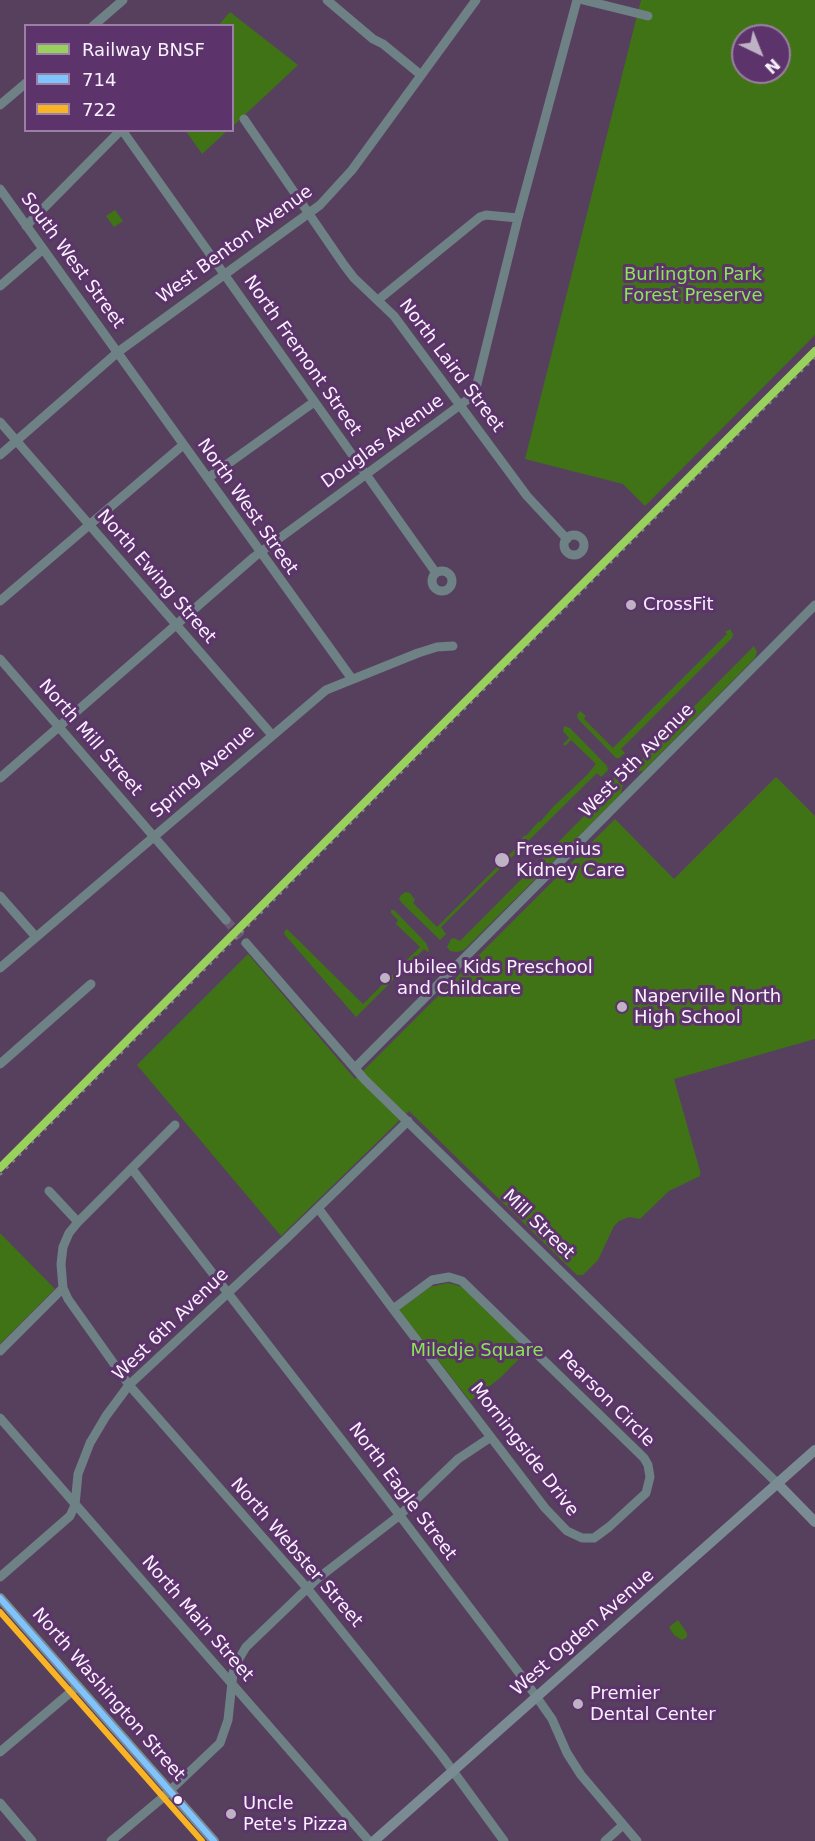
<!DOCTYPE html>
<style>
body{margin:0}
#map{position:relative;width:815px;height:1841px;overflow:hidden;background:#56405e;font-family:"DejaVu Sans",sans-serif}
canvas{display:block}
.legend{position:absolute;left:24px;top:24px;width:210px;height:108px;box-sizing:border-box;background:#5c336b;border:2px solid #9b7fa5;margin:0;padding:8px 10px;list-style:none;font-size:18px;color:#f9f0fd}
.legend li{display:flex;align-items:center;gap:12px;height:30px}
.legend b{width:30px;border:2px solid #9b7fa5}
.north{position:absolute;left:731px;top:24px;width:60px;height:60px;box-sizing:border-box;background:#5c336b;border:2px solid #9b7fa5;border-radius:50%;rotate:137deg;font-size:16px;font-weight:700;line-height:24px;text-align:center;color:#f9f0fd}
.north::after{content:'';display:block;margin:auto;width:21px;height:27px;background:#c0b2c5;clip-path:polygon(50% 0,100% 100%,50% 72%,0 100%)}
</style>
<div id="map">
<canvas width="815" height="1841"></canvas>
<ul class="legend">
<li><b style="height:8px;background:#98d15c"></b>Railway BNSF</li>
<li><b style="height:8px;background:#80c4ff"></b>714</li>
<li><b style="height:8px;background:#f9b426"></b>722</li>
</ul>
<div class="north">N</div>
</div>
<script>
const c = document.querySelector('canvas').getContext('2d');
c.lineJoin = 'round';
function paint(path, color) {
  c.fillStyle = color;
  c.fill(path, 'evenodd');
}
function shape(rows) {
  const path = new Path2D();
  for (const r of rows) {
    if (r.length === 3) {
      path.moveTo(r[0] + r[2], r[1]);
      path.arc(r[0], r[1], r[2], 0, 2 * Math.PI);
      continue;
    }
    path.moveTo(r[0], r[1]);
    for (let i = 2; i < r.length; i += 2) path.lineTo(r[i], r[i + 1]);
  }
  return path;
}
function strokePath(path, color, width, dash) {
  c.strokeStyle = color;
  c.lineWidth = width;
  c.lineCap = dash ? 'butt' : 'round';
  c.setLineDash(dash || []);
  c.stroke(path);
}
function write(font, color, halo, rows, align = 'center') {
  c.font = font + ' "DejaVu Sans",sans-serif';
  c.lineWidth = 6;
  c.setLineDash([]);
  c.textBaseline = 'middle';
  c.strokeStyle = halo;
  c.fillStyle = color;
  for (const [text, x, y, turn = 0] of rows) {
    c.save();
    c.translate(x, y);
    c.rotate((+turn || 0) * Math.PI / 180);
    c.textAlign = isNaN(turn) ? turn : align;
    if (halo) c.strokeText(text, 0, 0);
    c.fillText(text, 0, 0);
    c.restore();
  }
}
paint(shape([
 [641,0,815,0,815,335,645,506,623,484,525,459],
 [743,36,779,36,779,72,743,72],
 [230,12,298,65,233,126,232,26,218,26],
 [186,131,227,131,202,154],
 [115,210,123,221,114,227,106,216],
 [730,629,733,634,732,638,621,749,625,753,619,758,616,758,578,719,577,715,580,711,586,716,584,719,613,748,727,634,725,632],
 [754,646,757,652,755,658,643,771,635,772,627,768,626,765,630,759,635,761,637,764],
 [564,726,570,728,607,766,608,770,601,777,597,773,441,927,446,934,440,940,402,903,399,899,401,895,406,892,410,893,415,900,413,903,437,927,517,847,515,845,525,835,526,836,539,821,540,822,553,807,587,775,596,764,571,740,565,746,563,744,569,738,563,731],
 [615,777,621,779,623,784,621,794,464,950,457,952,450,951,447,947,451,939,454,938,460,941,612,788,610,782],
 [776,777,815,816,815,1039,674,1079,700,1171,700,1176,669,1191,640,1219,629,1217,619,1221,614,1226,598,1260,583,1275,577,1275,409,1111,281,1236,137,1065,248,954,355,1079,615,819,674,879],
 [391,910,394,910,426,943,429,951,428,952,424,949,356,1017,285,935,284,932,287,929,363,1004,420,947,396,924,398,920,391,913],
 [0,1233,55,1289,0,1344],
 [448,1283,463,1287,528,1350,500,1378,470,1401,399,1310,430,1287],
 [678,1620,687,1633,687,1637,682,1640,674,1635,669,1627]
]), '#407316');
strokePath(shape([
 [226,920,246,943]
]), '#6e5a76', 9, [9, 4.5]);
strokePath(shape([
 [327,0,373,39,383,44,421,75],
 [583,0,648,16],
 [93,26,123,0],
 [0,105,26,83],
 [244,119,344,265,354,278,394,316,527,496,567,539],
 [122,130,436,573],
 [0,189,352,679],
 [26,226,121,130],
 [0,286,43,249],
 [378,300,480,217,486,215,518,218],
 [0,422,272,735],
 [0,455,118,352,320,205,352,170,476,0],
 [208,478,314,402],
 [574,545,10],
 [442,581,10],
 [0,601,183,445],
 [0,659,226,920],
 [0,778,254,557,471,397,476,388,518,218,577,0],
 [0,896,36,937],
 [246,943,365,1080,778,1484],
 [0,968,326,690,418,653,437,647,453,646],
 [0,1064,91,984],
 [355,1068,815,605],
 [175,1125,78,1222,69,1233,63,1247,61,1264,63,1288,68,1299,129,1385,307,1588,442,1756,504,1841],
 [132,1169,388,1500,526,1682,552,1719,567,1753,581,1775,637,1841],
 [49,1191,78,1222],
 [318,1208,393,1309,545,1508,567,1531,582,1538,594,1538,609,1527,646,1493,650,1477,648,1465,644,1458,462,1281,449,1277,432,1280,393,1309],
 [0,1351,63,1288],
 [0,1418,369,1841],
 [0,1577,70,1516,75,1505,78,1474,90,1443,106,1416,129,1385,286,1239,408,1121],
 [0,1752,78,1686],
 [0,1803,32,1841],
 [111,1841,161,1799,220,1743,228,1720,233,1673,237,1662,246,1647,317,1579,400,1515,458,1459,491,1437],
 [605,1841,623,1825]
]), '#6e8185', 9);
strokePath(shape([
 [778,1484,815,1522],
 [0,1598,214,1841],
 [374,1841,815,1450]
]), '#7a8b94', 10);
strokePath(shape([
 [0,1175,815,358]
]), '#848491', 2, [3, 6]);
strokePath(shape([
 [0,1598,214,1841]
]), '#80c4ff', 6);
strokePath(shape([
 [0,1612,202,1841]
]), '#f9b426', 6);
strokePath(shape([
 [0,1168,815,351]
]), '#98d15c', 8);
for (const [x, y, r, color] of [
 [631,605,6,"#c0b2c5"],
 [502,860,8,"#c0b2c5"],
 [385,978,6,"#c0b2c5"],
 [622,1007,6,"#c0b2c5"],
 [578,1704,6,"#c0b2c5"],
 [178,1800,5,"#f9f0fd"],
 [231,1814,6,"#c0b2c5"]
]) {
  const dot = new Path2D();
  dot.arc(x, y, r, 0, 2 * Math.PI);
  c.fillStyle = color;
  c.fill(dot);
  strokePath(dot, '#5c336b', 2);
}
write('18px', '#f9f0fd', '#5c336b', [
 ["West Benton Avenue",235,245,-36],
 ["South West Street",72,261,54],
 ["North Fremont Street",302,356,55],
 ["North Laird Street",451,366,53],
 ["Douglas Avenue",383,442,-36],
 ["North West Street",247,507,55],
 ["North Ewing Street",156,577,49],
 ["North Mill Street",90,738,49],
 ["West 5th Avenue",637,761,-45],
 ["Spring Avenue",203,772,-41],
 ["Mill Street",538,1225,44],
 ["West 6th Avenue",171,1325,-44],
 ["Pearson Circle",606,1399,45],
 ["Morningside Drive",524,1450,52],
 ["North Eagle Street",402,1492,53],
 ["North Webster Street",296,1553,49],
 ["North Main Street",197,1619,49],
 ["West Ogden Avenue",583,1633,-41],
 ["North Washington Street",108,1695,49]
]);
write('18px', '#8ae557', '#5c336b', [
 ["Burlington Park",693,275],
 ["Forest Preserve",693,296],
 ["Miledje Square",477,1351]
]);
write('18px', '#f9f0fd', '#5c336b', [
 ["CrossFit",643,605],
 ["Fresenius",516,850],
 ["Kidney Care",516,871],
 ["Jubilee Kids Preschool",397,968],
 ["and Childcare",397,989],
 ["Naperville North",634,997],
 ["High School",634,1018],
 ["Premier",590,1694],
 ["Dental Center",590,1715],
 ["Uncle",243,1804],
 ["Pete's Pizza",243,1825]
], 'left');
</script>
